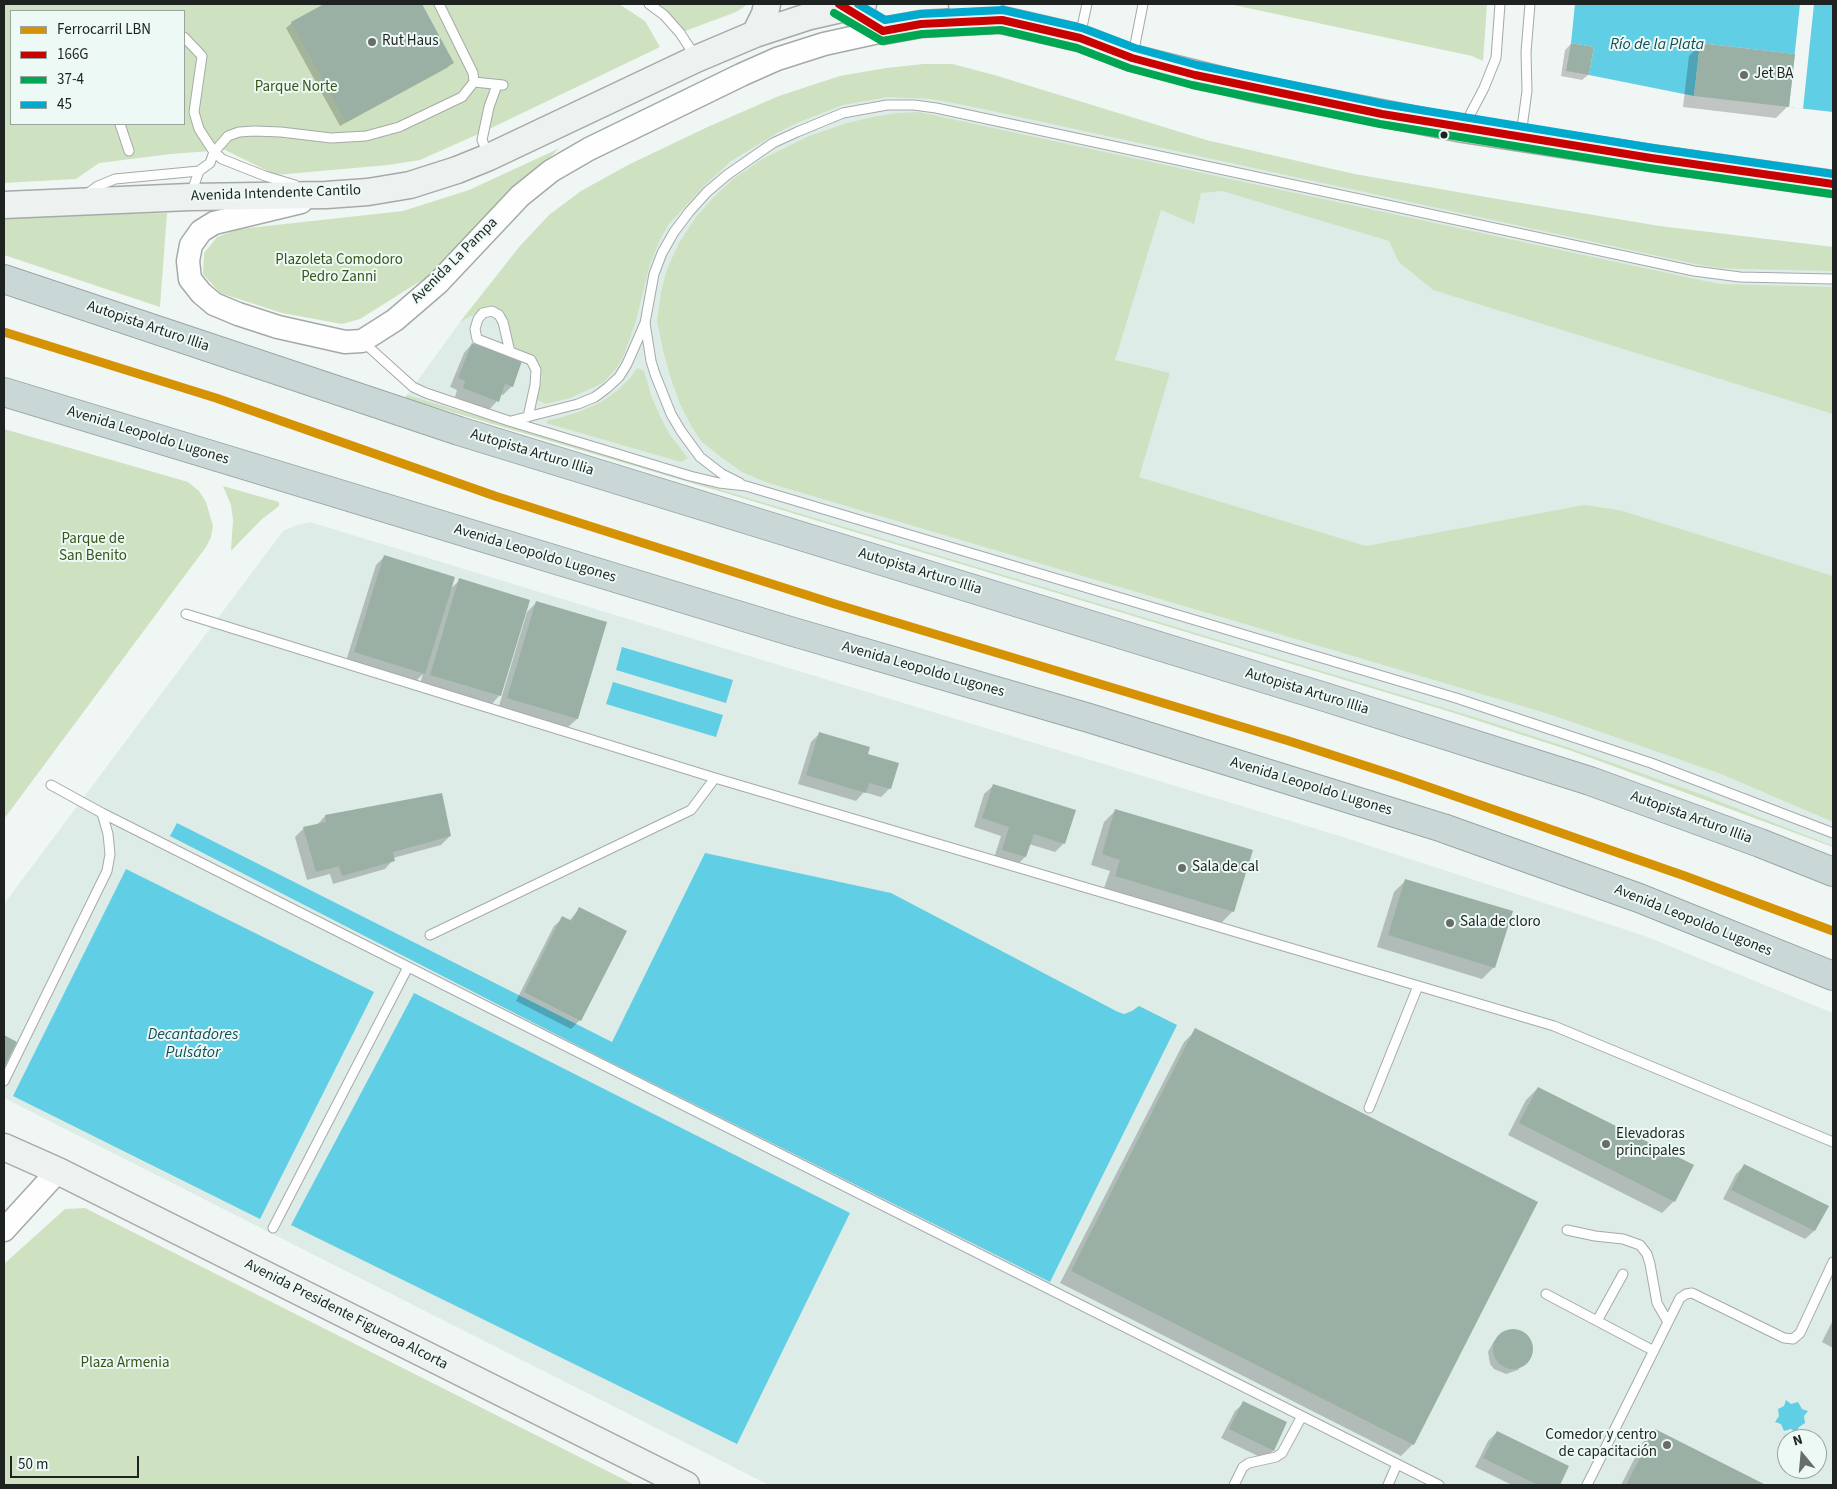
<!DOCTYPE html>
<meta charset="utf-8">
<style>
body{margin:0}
#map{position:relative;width:1837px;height:1489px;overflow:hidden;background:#f0f6f4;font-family:"Source Sans 3",sans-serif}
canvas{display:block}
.frame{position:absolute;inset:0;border:5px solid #1e2221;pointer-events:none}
.legend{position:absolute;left:10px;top:10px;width:175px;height:115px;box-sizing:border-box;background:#edf9f5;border:1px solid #9aa3a0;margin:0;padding:6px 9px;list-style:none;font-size:15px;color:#1e2221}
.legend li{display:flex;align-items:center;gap:10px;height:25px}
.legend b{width:25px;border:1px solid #9aa3a0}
.north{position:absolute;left:1777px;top:1429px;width:50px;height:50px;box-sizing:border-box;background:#edf9f5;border:1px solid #9aa3a0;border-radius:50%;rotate:343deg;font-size:14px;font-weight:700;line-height:20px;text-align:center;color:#1e2221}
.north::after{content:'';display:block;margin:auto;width:18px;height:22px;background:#686c6b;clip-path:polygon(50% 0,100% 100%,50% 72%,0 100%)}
.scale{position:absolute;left:10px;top:1456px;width:129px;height:22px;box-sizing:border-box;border:2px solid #1e2221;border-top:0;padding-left:6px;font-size:15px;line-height:18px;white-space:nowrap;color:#1e2221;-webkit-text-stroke:4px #edf9f5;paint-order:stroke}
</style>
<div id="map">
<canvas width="1837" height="1489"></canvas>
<div class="frame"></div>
<ul class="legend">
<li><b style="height:6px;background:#d69205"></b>Ferrocarril LBN</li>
<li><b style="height:6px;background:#c70201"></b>166G</li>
<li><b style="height:6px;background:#00a651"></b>37-4</li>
<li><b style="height:6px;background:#00a9ce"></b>45</li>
</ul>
<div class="north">N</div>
<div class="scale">50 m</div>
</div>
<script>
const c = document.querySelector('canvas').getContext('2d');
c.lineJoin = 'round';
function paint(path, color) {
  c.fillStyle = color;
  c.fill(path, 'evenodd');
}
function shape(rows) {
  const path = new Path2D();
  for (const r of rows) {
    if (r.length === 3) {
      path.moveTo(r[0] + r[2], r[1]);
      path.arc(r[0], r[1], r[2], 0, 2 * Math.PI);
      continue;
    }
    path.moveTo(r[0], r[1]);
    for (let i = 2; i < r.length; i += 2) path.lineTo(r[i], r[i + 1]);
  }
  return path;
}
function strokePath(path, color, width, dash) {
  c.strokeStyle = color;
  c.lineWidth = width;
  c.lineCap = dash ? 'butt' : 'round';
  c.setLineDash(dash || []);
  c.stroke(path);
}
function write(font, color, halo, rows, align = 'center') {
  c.font = font + ' "Source Sans 3",sans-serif';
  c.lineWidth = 4;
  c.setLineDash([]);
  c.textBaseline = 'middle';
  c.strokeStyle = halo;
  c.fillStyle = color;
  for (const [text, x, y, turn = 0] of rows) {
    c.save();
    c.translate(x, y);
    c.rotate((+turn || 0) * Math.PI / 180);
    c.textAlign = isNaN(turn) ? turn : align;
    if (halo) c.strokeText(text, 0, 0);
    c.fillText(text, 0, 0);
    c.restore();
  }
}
paint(shape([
 [924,64,952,64,994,75,1206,140,1354,174,1497,199,1659,226,1833,247,1833,847,1696,794,1572,751,1451,712,729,494,405,398,460,322,520,246,549,215,581,191,630,164,710,126,779,96,840,76,887,68],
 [310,522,1343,837,1645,936,1833,1013,1833,1485,769,1485,4,1098,4,904,283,531,297,525],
 [1787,1439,1817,1439,1817,1469,1787,1469]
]), '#deece8');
paint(shape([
 [4,4,619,4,645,21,660,47,483,132,420,160,388,165,276,175,225,150,171,154,99,163,76,179,4,183],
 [11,11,184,11,184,124,11,124],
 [649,4,748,4,736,12,680,33],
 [1229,4,1487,4,1483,61,1472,56],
 [924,64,952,64,994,75,1206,140,1354,174,1497,199,1659,226,1833,247,1833,271,1744,269,1719,268,1695,264,969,106,931,99,888,97,843,105,799,122,777,133,731,161,705,185,668,225,658,244,650,264,636,321,623,358,615,370,603,383,570,398,546,404,537,400,542,377,536,358,514,347,503,313,490,306,460,322,520,246,549,215,581,191,630,164,710,126,779,96,840,76,887,68],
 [919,112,1700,280,1720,284,1833,287,1833,414,1433,290,1399,262,1389,241,1222,191,1201,193,1194,224,1161,210,1115,360,1170,373,1139,477,1366,546,1584,505,1619,510,1833,576,1833,822,1721,774,1549,714,765,482,742,472,721,457,702,442,693,429,680,404,670,376,663,350,657,321,661,292,667,269,679,243,696,217,713,198,732,180,764,158,809,136,847,123,872,117,898,113],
 [560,148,488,213,430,275,360,319,342,324,282,313,220,293,203,274,204,253,217,237,239,229,403,211,469,190],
 [167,213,160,307,4,255,4,217],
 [637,368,644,371,652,398,660,416,670,435,688,458,681,462,546,423,548,420,559,418,581,411,601,402,618,390,631,377],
 [407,395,1474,717,1564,746,1703,795,1833,846,1833,847,1572,751,1451,712,729,494,405,398],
 [4,429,188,482,199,491,206,502,213,526,211,537,206,547,4,819],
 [223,486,279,502,279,506,261,520,231,551,233,520,231,505],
 [85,1208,635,1485,4,1485,4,1264,65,1209]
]), '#cee2c2');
paint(shape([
 [1575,4,1833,4,1833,112,1789,107,1794,54,1700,43,1694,96,1589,75,1594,47,1571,43],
 [622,647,733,680,726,703,616,670],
 [613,682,723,715,716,737,606,704],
 [177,823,612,1042,705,853,891,893,1118,1012,1124,1014,1132,1011,1139,1006,1177,1025,1050,1282,604,1059,170,836],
 [126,869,374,992,260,1219,13,1096],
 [414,993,850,1213,737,1444,291,1225],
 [1786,1400,1791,1404,1798,1402,1802,1409,1808,1411,1804,1416,1805,1423,1799,1427,1796,1433,1791,1429,1784,1431,1781,1424,1775,1422,1779,1416,1778,1409,1784,1406]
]), '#60cee4');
paint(shape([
 [1800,4,1814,4,1803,109,1789,107]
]), '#f0f6f4');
paint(shape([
 [326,4,420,4,452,63,447,68,340,126,286,28,292,23],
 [1571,44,1588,75,1582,80,1561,76,1565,50],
 [1701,44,1788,106,1776,118,1683,107,1689,56],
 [472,344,512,386,503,395,500,394,497,401,489,410,455,397,457,390,450,387,464,353],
 [384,557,449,590,460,580,529,600,499,696,488,708,419,687,423,674,415,682,346,661,376,565],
 [537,602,606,623,577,719,568,727,499,706,527,612],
 [819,734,867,755,890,788,881,797,864,792,856,801,798,784,811,742],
 [993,786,1064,843,1055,852,1029,844,1025,857,1016,866,994,858,1001,836,974,827,984,794],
 [1116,810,1233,911,1221,923,1104,888,1110,871,1091,865,1104,822],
 [325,816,450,836,441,845,393,858,393,860,385,869,333,884,330,874,307,880,295,837,304,828,316,826],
 [1406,880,1494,967,1482,979,1377,947,1394,892],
 [580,908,626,931,580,1020,571,1029,516,1001,554,926,563,918,569,921],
 [1196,1030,1413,1444,1401,1456,1060,1283,1184,1042],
 [1538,1088,1674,1201,1662,1213,1508,1135,1526,1100],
 [1745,1165,1827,1206,1814,1231,1805,1239,1723,1199,1736,1174],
 [1833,1320,1833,1348,1822,1342],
 [1517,1331,1527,1337,1530,1342,1531,1353,1518,1370,1506,1374,1494,1369,1490,1364,1488,1352,1494,1341,1505,1332],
 [1244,1403,1285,1423,1273,1451,1264,1459,1221,1438,1235,1411],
 [1655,1430,1763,1485,1621,1485,1643,1442],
 [1497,1432,1568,1467,1558,1485,1512,1485,1475,1467,1488,1441]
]), '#0003');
paint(shape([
 [324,4,422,4,454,63,346,122,291,22],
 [1571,43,1594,47,1589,75,1566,71],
 [1700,43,1795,54,1789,107,1694,96],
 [472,343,522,361,513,387,505,384,499,402,463,388,465,381,458,378],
 [384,555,455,577,425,674,354,652],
 [459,578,530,600,501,696,430,675],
 [536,601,607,622,578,719,507,698],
 [819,732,870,747,868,754,899,763,891,789,869,783,866,793,806,775],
 [993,784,1076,810,1065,844,1034,834,1026,857,1002,850,1009,827,982,818],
 [442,793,451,836,393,852,395,861,342,876,339,866,316,872,303,827,326,822,325,815],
 [1115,809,1253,850,1234,912,1115,876,1120,860,1102,854],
 [1405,879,1513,911,1495,968,1388,935],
 [579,907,627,931,581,1021,524,992,562,916,572,921],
 [1195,1028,1538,1202,1414,1445,1071,1271],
 [4,1035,17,1042,4,1068],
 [1538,1087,1694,1165,1675,1202,1519,1123],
 [1744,1164,1829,1206,1815,1231,1731,1190],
 [1513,1349,20],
 [1243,1401,1287,1422,1274,1451,1229,1429],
 [1655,1429,1766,1485,1626,1485],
 [1497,1431,1569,1466,1560,1485,1538,1485,1483,1458]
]), '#9ab0a4');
const service = shape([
 [649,4,664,15,680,33,695,56],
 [1080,36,1087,4],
 [184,37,202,56,194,112,199,129,214,152,222,159,265,176,295,185],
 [1133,55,1143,4],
 [474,82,503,85],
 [120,124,129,151],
 [1464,126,1484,88,1496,58,1500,4],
 [1521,135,1527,91,1526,52,1530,4],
 [489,156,482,140,489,107,497,85],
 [87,194,98,186,115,179,199,171,210,163,214,152,228,136,239,132,254,131,281,132,331,138,366,136,399,127,462,97,474,82,473,73,439,4],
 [191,194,199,171],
 [645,323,651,361,655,374,671,414,681,431,700,457,722,474,740,483],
 [362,341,413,387,426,393,509,421,690,476,719,483,746,486,1456,698,1651,763,1833,833],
 [510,352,503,322,499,315,492,311,483,313,478,319,475,329,477,339,531,360,536,370,535,385,528,417],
 [511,421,578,404,595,397,607,388,619,377,627,364,645,323,654,274,662,253,674,232,689,212,707,192,727,175,773,143,797,132,843,113,887,105,914,105,936,108,1694,271,1740,277,1833,279],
 [186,614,715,778,1554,1026,1833,1142],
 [51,785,102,813,1439,1485],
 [430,935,691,810,715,778],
 [4,1081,107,871,110,854,108,834,102,813],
 [1369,1108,1418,986],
 [273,1228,408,967],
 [1567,1230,1595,1236,1623,1239,1640,1245,1647,1254,1650,1264,1657,1303,1668,1322],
 [1546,1294,1654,1351],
 [1597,1321,1623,1274],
 [1234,1485,1243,1467,1249,1463,1276,1457,1282,1453,1302,1416],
 [1388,1485,1397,1464],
 [1587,1485,1680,1298,1686,1294,1692,1293,1784,1338,1793,1339,1800,1333,1833,1262]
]);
const tertiary = shape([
 [301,202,214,223,201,231,191,245,188,261,190,279,201,293,214,304,238,314,278,327,345,342,362,341,395,320,438,283,520,196,551,171,589,149,741,75,777,59,824,44,883,31],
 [4,1230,58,1171]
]);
const secondary = shape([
 [839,4,883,31,921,24,994,20],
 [962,4,1002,20,1080,38,1132,58,1253,88,1463,129,1651,158,1833,184],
 [755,34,765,14,767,4],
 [4,205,190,197,326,195,368,192,410,185,457,170,489,157,696,59,755,34,810,16,863,4],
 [4,1147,58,1171,686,1485]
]);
const motorway = shape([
 [4,279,459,431,1328,698,1590,781,1760,843,1833,872],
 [4,392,790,631,1089,718,1443,828,1639,898,1833,976]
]);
strokePath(service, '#a5aaa9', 11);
strokePath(tertiary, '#a5aaa9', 25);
strokePath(secondary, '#a5aaa9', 29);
strokePath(motorway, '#97a7a6', 30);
strokePath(service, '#fdfefd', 9);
strokePath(tertiary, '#fdfefd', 22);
strokePath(secondary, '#edf2f1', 26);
strokePath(motorway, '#c9d7d6', 28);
strokePath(shape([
 [839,4,883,31,921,24,1002,20,1080,38,1132,58,1195,75,1382,114,1651,158,1833,184]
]), '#c70201', 8);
strokePath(shape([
 [834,13,882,41,922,34,1001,30,1077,48,1129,68,1192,85,1380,124,1649,168,1832,194]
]), '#00a651', 8);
strokePath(shape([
 [858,4,885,20,921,14,1003,10,1082,28,1135,48,1197,65,1384,104,1653,148,1833,174]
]), '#00a9ce', 8);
strokePath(shape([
 [4,332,216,398,495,496,835,604,1289,741,1400,777,1685,876,1833,931]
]), '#d69205', 9);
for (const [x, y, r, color] of [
 [372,42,5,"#686c6b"],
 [1744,75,5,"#686c6b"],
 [1444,135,4.5,"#1e2221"],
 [1182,868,5,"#686c6b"],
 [1450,923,5,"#686c6b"],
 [1606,1144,5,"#686c6b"],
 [1667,1445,5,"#686c6b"]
]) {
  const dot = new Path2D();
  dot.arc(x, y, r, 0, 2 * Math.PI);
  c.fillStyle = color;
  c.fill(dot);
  strokePath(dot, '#edf9f5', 2);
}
write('15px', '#1e2221', '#edf9f5', [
 ["Rut Haus",382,42],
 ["Jet BA",1754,75],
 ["Sala de cal",1192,868],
 ["Sala de cloro",1460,923],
 ["Elevadoras",1616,1135],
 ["principales",1616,1152],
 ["Comedor y centro",1657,1436,"right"],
 ["de capacitación",1657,1453,"right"]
], 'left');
write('15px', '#375519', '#edf9f5', [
 ["Parque Norte",296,88],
 ["Plazoleta Comodoro",339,261],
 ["Pedro Zanni",339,278],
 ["Parque de",93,540],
 ["San Benito",93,557],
 ["Plaza Armenia",125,1364]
]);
write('15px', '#1e2221', '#edf9f5', [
 ["Avenida Intendente Cantilo",276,194,-2],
 ["Avenida La Pampa",455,261,-45],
 ["Autopista Arturo Illia",148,327,19],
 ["Avenida Leopoldo Lugones",148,436,17],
 ["Autopista Arturo Illia",532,453,17],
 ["Avenida Leopoldo Lugones",535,554,17],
 ["Autopista Arturo Illia",920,572,17],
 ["Avenida Leopoldo Lugones",923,670,16],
 ["Autopista Arturo Illia",1307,692,17],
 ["Avenida Leopoldo Lugones",1311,787,17],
 ["Autopista Arturo Illia",1691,818,20],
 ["Avenida Leopoldo Lugones",1693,921,22],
 ["Avenida Presidente Figueroa Alcorta",346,1315,27]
]);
write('italic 16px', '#124d5b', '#edf9f5', [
 ["Río de la Plata",1657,45],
 ["Decantadores",193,1035],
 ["Pulsátor",193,1053]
]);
</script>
